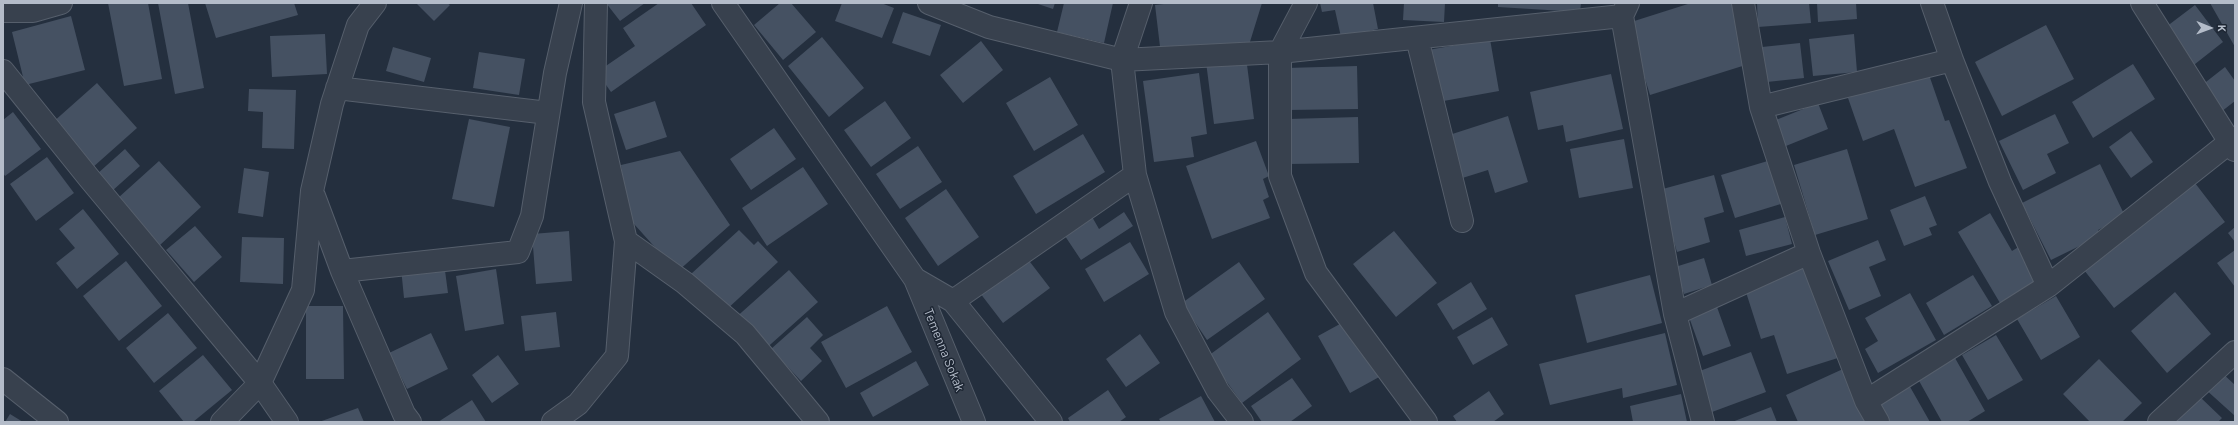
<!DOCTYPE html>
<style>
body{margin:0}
#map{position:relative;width:2238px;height:425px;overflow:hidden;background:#242f3e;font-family:Barlow,sans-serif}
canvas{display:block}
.frame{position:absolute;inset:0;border:4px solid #b4bcc9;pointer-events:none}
.north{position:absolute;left:2190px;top:8px;width:40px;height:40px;-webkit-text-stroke:3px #1d2633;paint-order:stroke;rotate:91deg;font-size:11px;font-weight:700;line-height:16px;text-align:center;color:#b4bcc9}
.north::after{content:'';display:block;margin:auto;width:14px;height:18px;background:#b4bcc9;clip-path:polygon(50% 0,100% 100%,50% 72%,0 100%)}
</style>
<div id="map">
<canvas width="2238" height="425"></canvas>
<div class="frame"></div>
<div class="north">K</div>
</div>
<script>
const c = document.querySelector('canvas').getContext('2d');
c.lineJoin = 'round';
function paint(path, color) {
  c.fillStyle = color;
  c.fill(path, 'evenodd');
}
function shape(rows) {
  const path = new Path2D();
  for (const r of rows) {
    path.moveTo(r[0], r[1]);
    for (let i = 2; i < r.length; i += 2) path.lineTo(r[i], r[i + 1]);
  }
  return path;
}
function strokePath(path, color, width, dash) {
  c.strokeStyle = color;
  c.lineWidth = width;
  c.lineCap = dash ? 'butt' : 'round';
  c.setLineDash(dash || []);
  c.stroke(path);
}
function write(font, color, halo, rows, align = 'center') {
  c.font = font + ' Barlow,sans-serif';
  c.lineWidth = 3;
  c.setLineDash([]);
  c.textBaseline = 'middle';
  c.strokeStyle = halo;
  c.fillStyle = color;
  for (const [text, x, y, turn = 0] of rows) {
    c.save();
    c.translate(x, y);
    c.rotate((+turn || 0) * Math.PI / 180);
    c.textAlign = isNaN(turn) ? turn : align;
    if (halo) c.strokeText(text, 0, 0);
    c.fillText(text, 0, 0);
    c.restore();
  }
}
paint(shape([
 [108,3,148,3,162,79,124,86],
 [158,3,188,3,204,88,175,94],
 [205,3,294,3,298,15,216,38],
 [416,3,447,3,450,5,434,21],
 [606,3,645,3,620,21],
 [659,3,691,3,706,25,611,92,597,72,635,46,623,28],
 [780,3,791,3,816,32,783,60,754,25],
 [842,3,881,3,894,8,882,38,835,21],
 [1035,3,1055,3,1053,9],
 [1064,3,1113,3,1104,43,1057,32],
 [1172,3,1262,3,1249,45,1161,55,1155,5],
 [1320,3,1373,3,1378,29,1341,37,1335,10,1322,12],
 [1404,3,1445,3,1444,22,1403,20],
 [1498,3,1581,3,1580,12,1498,7],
 [1691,3,1733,3,1752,63,1650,95,1628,23],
 [1757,3,1809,3,1811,23,1758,27],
 [1817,3,1856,3,1857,19,1818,22],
 [2210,3,2235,3,2235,47],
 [2195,5,2223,42,2190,68,2162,30],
 [903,12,941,25,930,56,892,43],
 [71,16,85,70,25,85,12,32],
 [2046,25,2074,79,2002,116,1975,62],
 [325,34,327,74,272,77,270,36],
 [1854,34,1857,72,1813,76,1809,39],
 [822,37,864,88,829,117,788,66],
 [1490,39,1499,91,1438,102,1428,50],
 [981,41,1003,70,963,103,940,75],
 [1800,43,1804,78,1767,82,1762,47],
 [393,47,431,58,424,82,386,71],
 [479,52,525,59,519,95,473,88],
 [1246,57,1254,119,1214,124,1206,62],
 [2133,64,2155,99,2093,138,2072,102],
 [1357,66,1358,109,1288,110,1286,68],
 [2225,67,2235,81,2235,101,2217,115,2197,89],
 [1927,69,1945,121,1949,120,1967,168,1915,187,1894,129,1863,141,1848,98],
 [1199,73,1207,134,1191,137,1194,157,1154,162,1143,81],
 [1611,74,1623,129,1566,142,1563,125,1538,130,1530,92],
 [1050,77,1078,125,1034,151,1006,103],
 [97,83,137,128,92,168,52,123],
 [249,89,296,90,294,149,262,148,263,112,248,111],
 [655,101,667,137,626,150,614,114],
 [885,101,911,138,871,167,844,130],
 [1818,103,1828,129,1781,148,1771,122],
 [13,112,41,149,5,176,3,173,3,120],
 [2055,114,2069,143,2047,154,2056,173,2023,190,1999,141],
 [1508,116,1528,182,1495,193,1488,170,1456,180,1443,137],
 [1358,117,1359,163,1288,164,1288,119],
 [469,119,510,127,494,207,452,199],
 [774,128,796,159,751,190,730,159],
 [2131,131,2153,162,2131,178,2109,147],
 [1083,134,1105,172,1036,214,1013,176],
 [1624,139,1633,188,1579,198,1570,149],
 [1256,141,1269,176,1263,179,1269,197,1263,200,1270,218,1212,239,1186,166],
 [918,146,942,182,900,209,876,174],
 [125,149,140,166,112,191,97,174],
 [1847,149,1868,219,1815,235,1794,165],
 [680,151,730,225,677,272,626,215,621,165],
 [47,157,74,193,36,221,10,184],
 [1771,160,1784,203,1735,218,1721,175],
 [159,161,201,207,160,245,118,198],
 [2100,164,2125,216,2098,230,2100,236,2051,260,2022,203],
 [803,167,828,204,767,246,742,208],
 [244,168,269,172,263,217,238,213],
 [1714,175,1724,212,1704,218,1710,242,1677,252,1659,190],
 [2195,183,2225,222,2114,308,2084,270],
 [946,189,979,237,938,266,905,218],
 [1925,196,1937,225,1929,228,1932,235,1904,246,1890,210],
 [83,209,119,254,77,289,56,263,75,248,59,229],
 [1124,212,1133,226,1081,260,1063,233,1091,215,1099,229],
 [1990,213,2012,251,2020,246,2039,280,2000,303,1958,232],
 [1785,217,1792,244,1746,256,1739,230],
 [195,226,222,257,194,282,166,250],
 [2235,227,2235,242,2228,233],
 [739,230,754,245,758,241,778,262,725,311,691,274],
 [569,231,572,281,536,284,532,234],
 [1394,231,1437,283,1396,317,1353,264],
 [242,237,284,238,283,284,240,282],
 [1878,240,1886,260,1869,267,1881,296,1849,310,1828,261],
 [1130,242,1149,274,1104,302,1085,269],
 [2235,250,2235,287,2217,263],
 [1027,258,1050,288,1003,323,980,293],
 [1704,258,1712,285,1684,294,1675,267],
 [126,261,162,306,119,341,83,296],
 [1239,262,1265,299,1207,340,1182,303],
 [444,263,448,293,404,298,401,268],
 [1811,265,1841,357,1787,374,1774,335,1761,339,1744,286],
 [496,269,504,324,465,331,456,276],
 [789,270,818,302,762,352,733,320],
 [1650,275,1662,323,1587,343,1575,295],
 [1973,275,1992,306,1944,335,1926,303],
 [1471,282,1487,309,1453,330,1437,304],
 [2175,292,2211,334,2167,373,2131,331],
 [1910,293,1936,340,1878,373,1865,349,1878,341,1865,318],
 [2056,296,2080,337,2041,360,2017,319],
 [306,306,343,306,344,379,306,379],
 [887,306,912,352,846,388,821,342],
 [1717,307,1731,346,1703,356,1689,317],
 [556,312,560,347,525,351,521,316],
 [1268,312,1301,359,1242,403,1208,356],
 [168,313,197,348,154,383,126,348],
 [807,317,823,335,810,348,822,361,801,381,771,349],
 [1492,317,1508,345,1473,365,1457,337],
 [1349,319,1381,376,1350,393,1318,336],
 [431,333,448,369,407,389,389,353],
 [1665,333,1677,385,1623,398,1622,388,1550,405,1539,364],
 [1140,334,1160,363,1126,387,1106,359],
 [1996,335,2023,380,1988,400,1962,355],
 [1751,352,1766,392,1712,412,1697,372],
 [203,355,232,390,193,422,184,422,159,391],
 [498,355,519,384,492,403,472,375],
 [1955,358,1985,411,1967,422,1942,422,1918,379],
 [2099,359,2142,403,2122,422,2090,422,2063,394],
 [916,361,929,385,873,417,860,393],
 [1843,369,1867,422,1798,422,1786,395],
 [2220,371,2235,385,2235,416,2204,388],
 [1292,378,1312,406,1290,422,1262,422,1251,406],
 [1909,385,1930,422,1887,422,1876,404],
 [1108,390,1126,417,1119,422,1070,422,1068,418],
 [1489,391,1504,414,1493,422,1457,422,1453,416],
 [1681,394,1687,422,1633,422,1630,406],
 [1201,396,1215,422,1161,422,1159,419],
 [2199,396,2222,418,2218,422,2174,422],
 [472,400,486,422,438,422],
 [1771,407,1777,422,1732,422],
 [358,408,364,422,319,422],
 [10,414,23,422,5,422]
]), '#455162');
const street = shape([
 [723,3,915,279,953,301,1051,422],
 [929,3,989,27,1122,60,1280,52,1622,16],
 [1141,3,1122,60,1135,175,1176,312,1218,391,1242,422],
 [1306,3,1280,52,1280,176,1316,273,1426,422],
 [1628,3,1622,16,1675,314,1703,422],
 [1743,3,1761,107,1809,253,1866,401,1878,422],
 [1932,3,1952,60,2000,182,2048,286],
 [2142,3,2235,150],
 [3,11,33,11,61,3],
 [1417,38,1462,221],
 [3,71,89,178,260,383,287,422],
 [337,88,548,113],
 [1761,107,1952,60],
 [314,196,342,271,404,414,410,422],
 [626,241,685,283,745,334,818,422],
 [342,271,518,252,532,216,555,73,571,3],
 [915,279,974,422],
 [953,301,1135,175],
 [1675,314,1809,253],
 [3,379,57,422],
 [1866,401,2048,286,2235,138],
 [222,422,260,383,303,290,312,191,332,104,358,25,375,3],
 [553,422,578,404,617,356,626,241,594,102,596,3],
 [2159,422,2235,352]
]);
strokePath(street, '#565f6c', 24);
strokePath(street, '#38414e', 22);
write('13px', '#b4bcc9', '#1d2633', [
 ["Temenna Sokak",944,350,68]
]);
</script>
